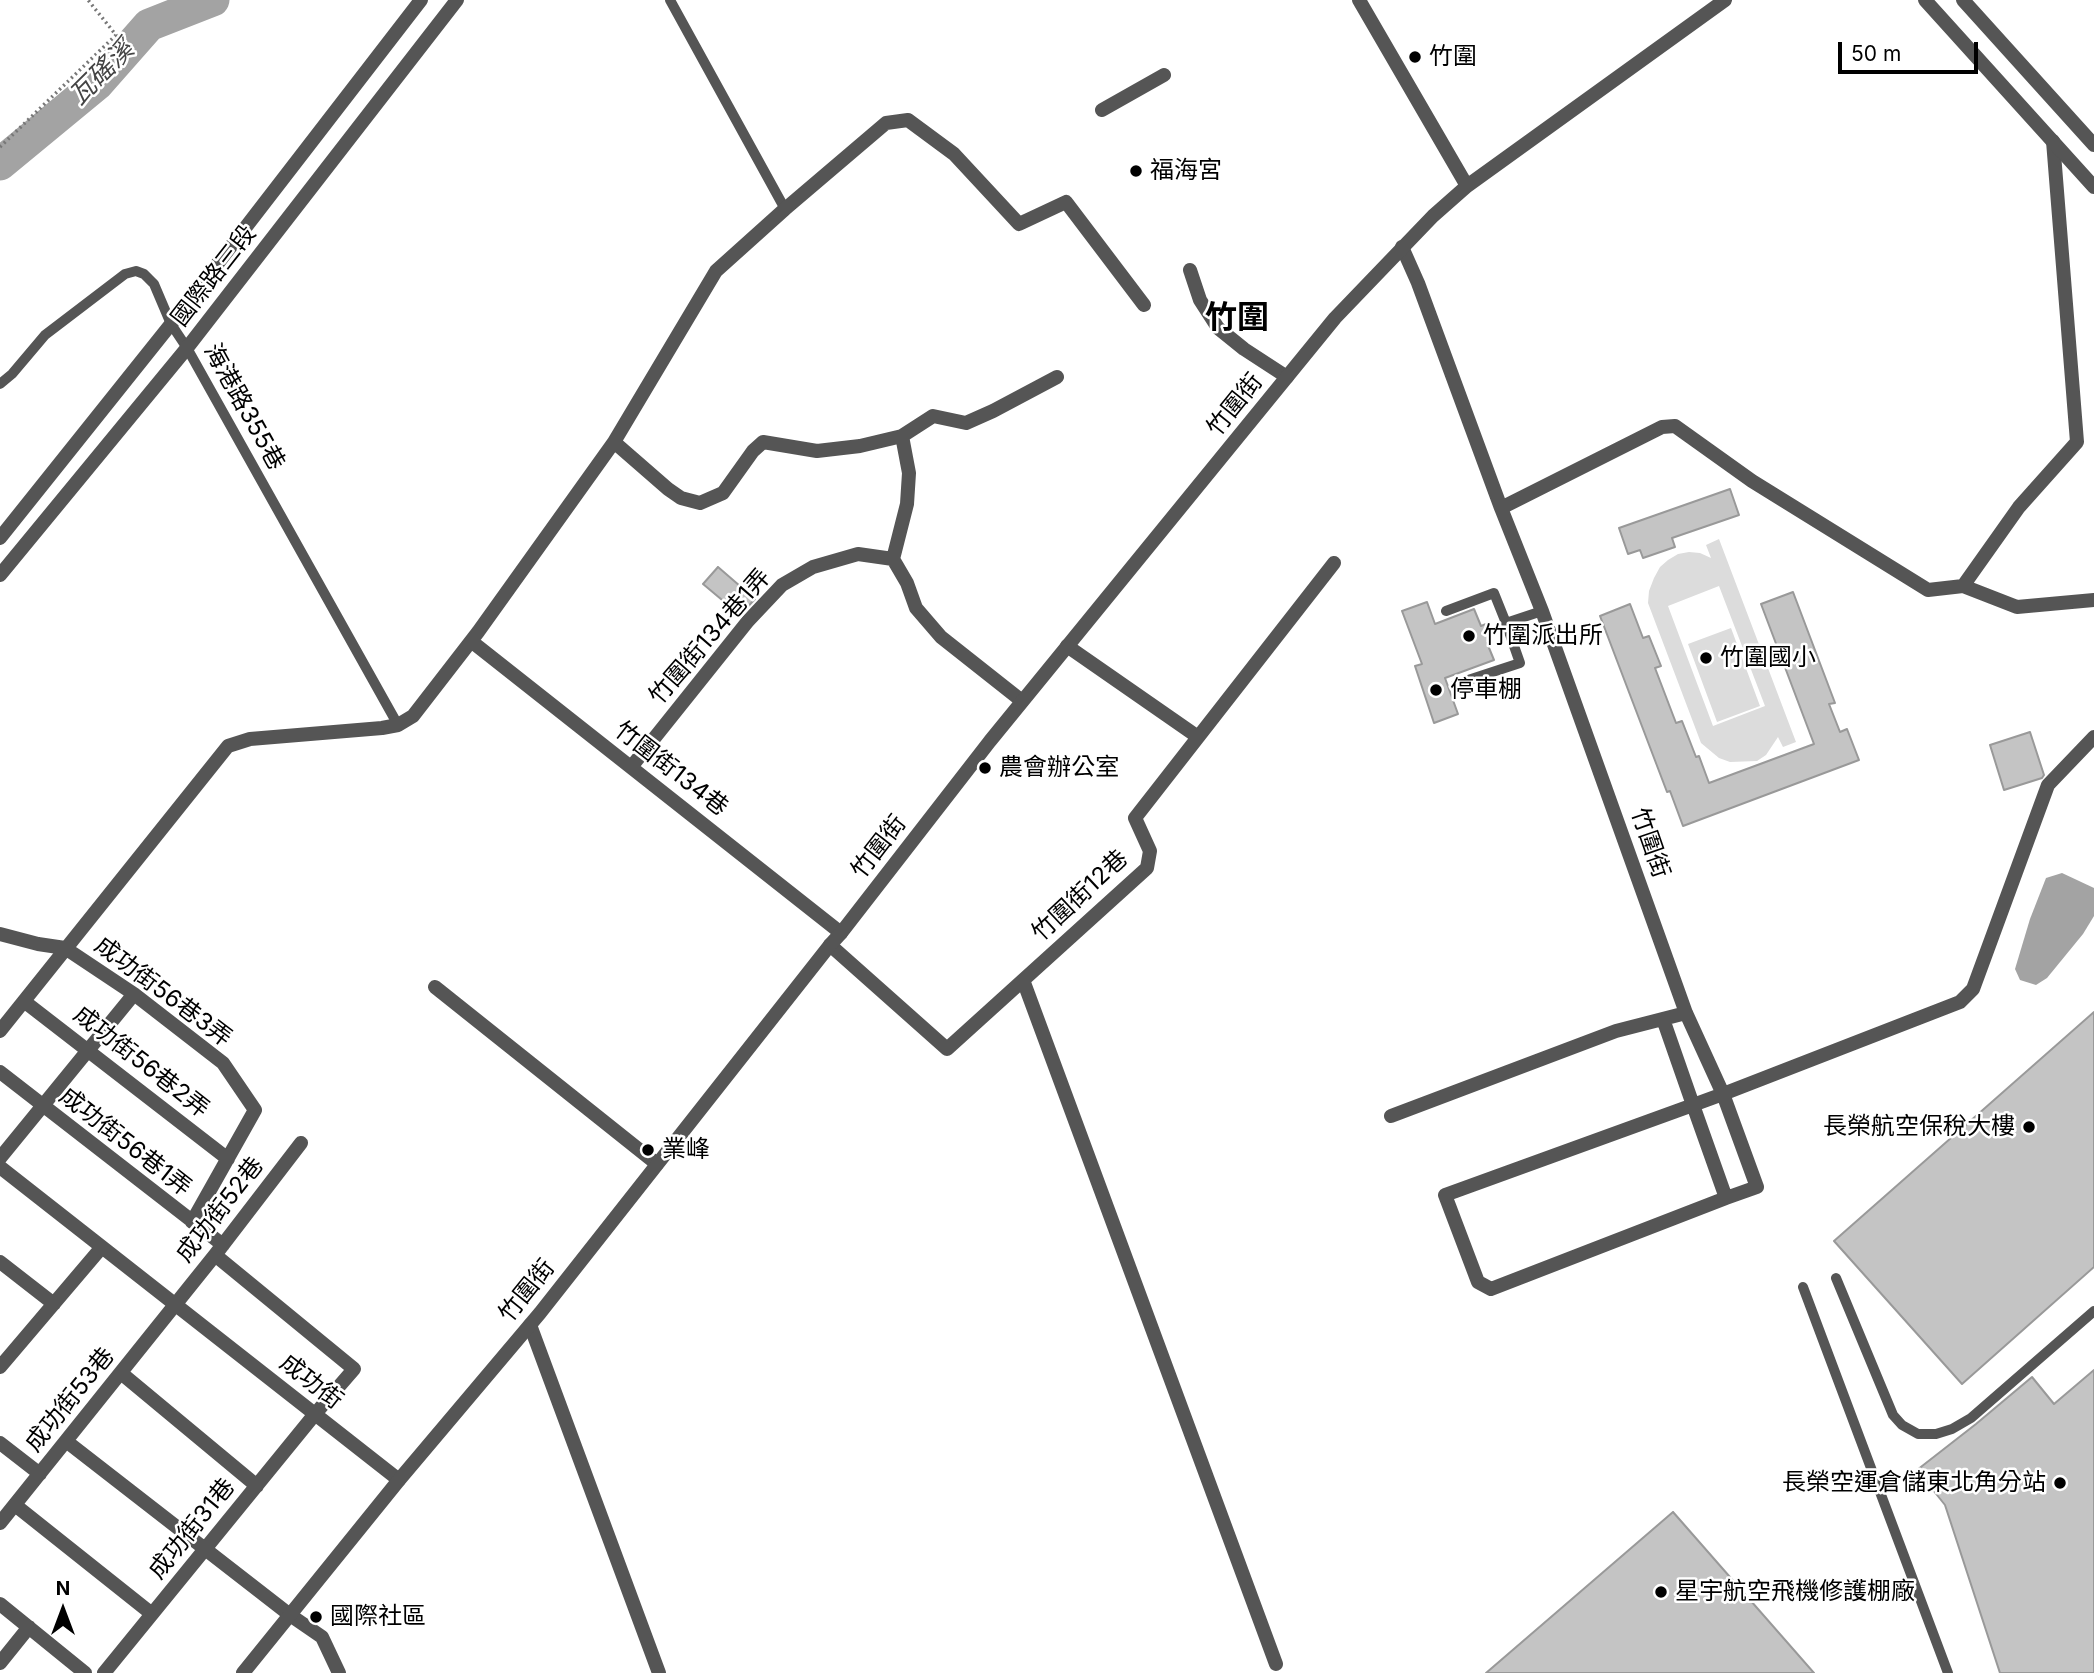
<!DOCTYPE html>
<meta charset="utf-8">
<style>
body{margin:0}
#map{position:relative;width:2094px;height:1673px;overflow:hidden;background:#fff;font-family:Inter,sans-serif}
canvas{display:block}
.north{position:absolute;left:28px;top:1575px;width:70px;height:70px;-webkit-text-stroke:5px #fff;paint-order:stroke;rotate:0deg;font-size:19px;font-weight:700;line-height:28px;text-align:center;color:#000}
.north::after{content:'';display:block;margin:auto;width:24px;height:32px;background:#000;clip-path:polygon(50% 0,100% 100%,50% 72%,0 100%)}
.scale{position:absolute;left:1838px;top:42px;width:140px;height:32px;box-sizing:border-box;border:4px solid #000;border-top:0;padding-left:9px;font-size:21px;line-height:24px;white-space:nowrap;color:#000;-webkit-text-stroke:5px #fff;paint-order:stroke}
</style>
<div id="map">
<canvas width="2094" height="1673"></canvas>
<div class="north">N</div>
<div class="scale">50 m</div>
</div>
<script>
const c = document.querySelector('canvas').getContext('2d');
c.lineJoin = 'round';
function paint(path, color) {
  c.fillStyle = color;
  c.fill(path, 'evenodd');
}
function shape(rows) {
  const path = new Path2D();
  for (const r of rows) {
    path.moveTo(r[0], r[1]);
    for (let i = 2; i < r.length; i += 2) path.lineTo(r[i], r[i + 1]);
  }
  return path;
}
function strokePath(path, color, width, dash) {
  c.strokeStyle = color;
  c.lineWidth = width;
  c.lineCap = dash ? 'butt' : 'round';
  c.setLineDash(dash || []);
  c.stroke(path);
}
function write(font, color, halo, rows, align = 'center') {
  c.font = font + ' Inter,"Noto Sans TC",sans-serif';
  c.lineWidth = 5;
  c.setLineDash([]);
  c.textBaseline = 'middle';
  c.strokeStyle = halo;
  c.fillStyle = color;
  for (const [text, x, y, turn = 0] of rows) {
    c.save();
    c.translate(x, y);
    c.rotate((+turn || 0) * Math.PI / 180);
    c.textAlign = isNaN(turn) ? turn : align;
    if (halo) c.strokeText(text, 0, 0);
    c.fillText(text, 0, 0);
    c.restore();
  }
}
paint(shape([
 [1719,539,1796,742,1783,747,1778,737,1766,755,1757,761,1730,762,1719,758,1701,743,1648,603,1649,591,1654,578,1660,567,1668,560,1678,554,1689,552,1700,553,1711,558,1706,545],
 [1719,586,1765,706,1713,726,1668,606],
 [1731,628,1760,706,1717,722,1688,644]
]), '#dcdcdc');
paint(shape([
 [2062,873,2094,888,2094,916,2083,934,2047,978,2036,985,2020,980,2015,969,2030,919,2046,878]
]), '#a3a3a3');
strokePath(shape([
 [0,164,97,84,149,25,213,0]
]), '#a3a3a3', 33);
const building = shape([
 [1730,489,1739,515,1672,538,1675,547,1643,558,1640,550,1628,554,1619,528,1730,489],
 [718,567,755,599,740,615,703,584,718,567],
 [1793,592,1835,703,1829,704,1840,732,1847,729,1859,760,1683,826,1670,791,1667,792,1600,616,1630,604,1643,638,1649,636,1661,666,1655,668,1676,723,1682,721,1696,757,1699,756,1709,783,1814,744,1761,604,1793,592],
 [1427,602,1435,624,1474,609,1481,626,1486,624,1489,632,1492,641,1487,643,1494,660,1445,678,1458,714,1434,723,1415,666,1422,664,1402,611,1427,602],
 [2030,732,2044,775,2042,778,2004,790,1990,745,2030,732],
 [2094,1012,2094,1267,1962,1384,1834,1241,2094,1012],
 [2094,1370,2094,1673,2000,1673,1945,1505,1917,1470,1976,1424,2032,1377,2054,1404,2094,1370],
 [1673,1512,1814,1673,1486,1673,1673,1512]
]);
paint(building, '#c4c4c4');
strokePath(building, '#999', 2);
strokePath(shape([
 [0,147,116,35,88,0]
]), '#777', 3.5, [2, 3.5]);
strokePath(shape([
 [670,0,785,209],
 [0,384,12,374,45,335,125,274,136,271,144,274,154,284,171,324,187,348,398,725],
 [1446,611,1494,593,1506,623],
 [1456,684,1520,663,1506,623,1542,611],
 [1836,1278,1893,1415,1902,1425,1918,1434,1936,1434,1952,1429,1971,1418,2094,1311],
 [1803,1287,1948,1673]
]), '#555', 10);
strokePath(shape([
 [1102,110,1164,75],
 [1402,247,1418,283,1501,508,1542,611,1686,1013,1723,1094,1757,1187,1726,1198],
 [1190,270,1200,300,1218,328,1244,349,1287,377],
 [614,442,668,489,681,498,700,503,723,493,753,451,763,442,817,451,860,446,902,436,933,416,966,423,993,411,1057,377],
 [1501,508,1662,427,1675,426,1752,481,1928,590,1963,586,2019,507,2077,442,2053,141],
 [893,559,907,504,909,473,902,436],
 [1963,586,2017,607,2094,600],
 [471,641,841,933],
 [1067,646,1198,737],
 [632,766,748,621,782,585,813,567,858,554,893,559,907,583,916,608,941,637,1022,701],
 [0,934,38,944,65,948,134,994,223,1063,255,1110,192,1222],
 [830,945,947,1049,1147,868,1150,851,1135,818,1334,563],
 [1023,980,1276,1664],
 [435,987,657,1164],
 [25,1002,228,1159],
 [1663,1019,1693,1105,1726,1198,1491,1289,1478,1282,1445,1195,1693,1105,1723,1094,1960,1002,1973,989,2048,785,2094,737],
 [0,1031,228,746,250,739,382,728,398,725,413,716,478,632,614,442,716,271,785,209,886,123,908,120,954,154,1019,224,1066,202,1144,305],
 [0,1072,223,1245],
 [1391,1116,1616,1031,1686,1013],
 [0,1158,134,994],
 [0,1167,399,1480],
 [0,1262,54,1304],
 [530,1325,659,1673],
 [0,1367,102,1247],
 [121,1373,257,1486],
 [66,1441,290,1615,322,1637,339,1673],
 [0,1443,40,1474],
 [15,1505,152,1614],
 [0,1523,215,1255,301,1143],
 [0,1604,85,1673],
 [0,1663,29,1627],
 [104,1673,315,1414,354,1369,215,1255]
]), '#555', 14);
strokePath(shape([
 [1359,0,1467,186],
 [1925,0,2094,187],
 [1963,0,2094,145],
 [0,538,171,324,421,0],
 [0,575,187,348,457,0],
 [243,1673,399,1480,540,1313,830,945,841,933,990,741,1335,318,1433,216,1467,186,1725,0]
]), '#555', 14);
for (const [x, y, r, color] of [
 [1415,57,7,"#000"],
 [1136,171,7,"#000"],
 [1469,636,7,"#000"],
 [1706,658,7,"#000"],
 [1436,690,7,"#000"],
 [985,768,7,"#000"],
 [2029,1127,7,"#000"],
 [648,1150,7,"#000"],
 [2060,1483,7,"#000"],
 [1661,1592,7,"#000"],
 [316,1617,7,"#000"]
]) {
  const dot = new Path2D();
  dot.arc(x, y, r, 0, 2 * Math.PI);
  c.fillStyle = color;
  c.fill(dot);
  strokePath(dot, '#fff', 2.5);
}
write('24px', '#000', '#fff', [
 ["竹圍",1429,57],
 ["福海宮",1150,171],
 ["竹圍派出所",1483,636],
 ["竹圍國小",1720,658],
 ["停車棚",1450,690],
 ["農會辦公室",999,768],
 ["長榮航空保稅大樓",2015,1127,"right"],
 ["業峰",662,1150],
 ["長榮空運倉儲東北角分站",2046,1483,"right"],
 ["星宇航空飛機修護棚廠",1675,1592],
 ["國際社區",330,1617]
], 'left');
write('24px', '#000', '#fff', [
 ["國際路三段",214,276,-52],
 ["竹圍街",1235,405,-51],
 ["海港路355巷",244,407,61],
 ["竹圍街134巷1弄",710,637,-49],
 ["竹圍街134巷",671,769,38],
 ["竹圍街",1650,843,71],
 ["竹圍街",879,847,-52],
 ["竹圍街12巷",1080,896,-43],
 ["成功街56巷3弄",163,992,37],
 ["成功街56巷2弄",141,1062,38],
 ["成功街56巷1弄",125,1142,38],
 ["成功街52巷",220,1210,-52],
 ["竹圍街",527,1291,-51],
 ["成功街",311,1382,38],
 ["成功街53巷",70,1400,-51],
 ["成功街31巷",192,1529,-51]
]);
write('italic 26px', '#444', '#fff', [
 ["瓦磘溪",102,73,-45]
]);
write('bold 32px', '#000', '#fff', [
 ["竹圍",1237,318]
]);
</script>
